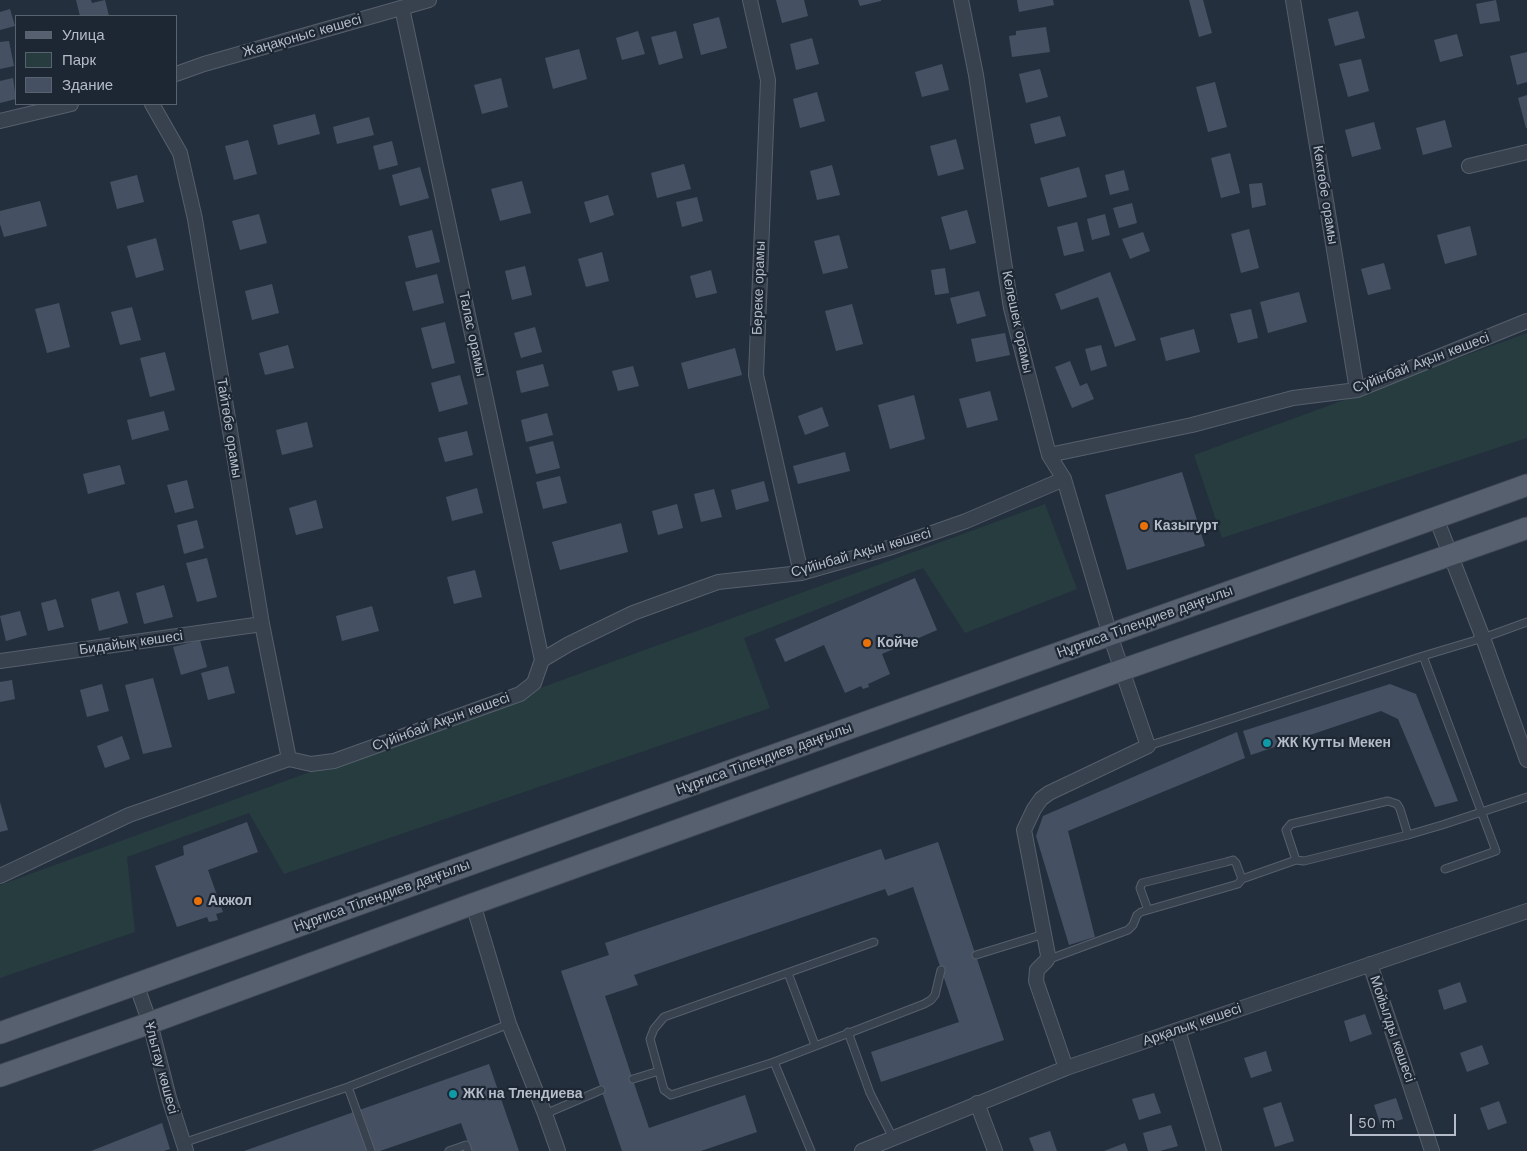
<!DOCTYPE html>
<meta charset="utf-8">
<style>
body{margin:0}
#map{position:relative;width:1527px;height:1151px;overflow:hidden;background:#242f3e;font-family:"Work Sans",sans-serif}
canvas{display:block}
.legend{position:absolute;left:15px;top:15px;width:162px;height:90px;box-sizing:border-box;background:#1d2633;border:1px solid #59626f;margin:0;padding:6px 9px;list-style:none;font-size:15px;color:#b4bcc9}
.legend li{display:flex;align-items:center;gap:10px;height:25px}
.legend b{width:25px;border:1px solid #59626f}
.scale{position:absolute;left:1350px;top:1114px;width:106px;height:22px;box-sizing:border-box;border:2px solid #b4bcc9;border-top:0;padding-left:6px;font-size:15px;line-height:18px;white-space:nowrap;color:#b4bcc9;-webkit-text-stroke:4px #1d2633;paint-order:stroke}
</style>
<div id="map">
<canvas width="1527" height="1151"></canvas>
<ul class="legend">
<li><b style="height:6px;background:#56606e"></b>Улица</li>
<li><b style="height:14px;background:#263c3f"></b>Парк</li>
<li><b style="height:14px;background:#455162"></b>Здание</li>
</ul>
<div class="scale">50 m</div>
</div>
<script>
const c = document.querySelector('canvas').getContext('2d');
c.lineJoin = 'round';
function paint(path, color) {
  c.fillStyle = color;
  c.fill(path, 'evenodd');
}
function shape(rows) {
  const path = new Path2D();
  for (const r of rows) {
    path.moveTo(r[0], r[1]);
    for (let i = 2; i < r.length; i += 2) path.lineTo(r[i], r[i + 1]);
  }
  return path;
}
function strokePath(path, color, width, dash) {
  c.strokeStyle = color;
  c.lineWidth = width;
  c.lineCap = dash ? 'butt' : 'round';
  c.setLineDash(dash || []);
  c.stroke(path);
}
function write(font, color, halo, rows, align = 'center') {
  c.font = font + ' "Work Sans",sans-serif';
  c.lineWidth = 4.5;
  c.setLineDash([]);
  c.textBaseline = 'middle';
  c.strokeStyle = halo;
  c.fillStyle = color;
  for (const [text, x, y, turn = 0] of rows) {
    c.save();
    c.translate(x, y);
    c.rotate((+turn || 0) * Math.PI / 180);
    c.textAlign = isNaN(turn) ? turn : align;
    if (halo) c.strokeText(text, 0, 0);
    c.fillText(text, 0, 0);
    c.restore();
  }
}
paint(shape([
 [1527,333,1527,438,1222,538,1194,455],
 [1045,504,1077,589,965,633,923,568,744,638,770,708,284,874,249,813,127,857,135,932,0,978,0,885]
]), '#263c3f');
paint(shape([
 [76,0,91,0,92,3,105,0,109,16,80,16],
 [776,0,804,0,808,16,782,23],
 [858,0,881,0,881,1,860,6],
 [1017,0,1053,0,1054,5,1019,12],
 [1189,0,1203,0,1212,33,1199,37],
 [1496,0,1500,21,1480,24,1476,4],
 [10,9,15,26,0,30,0,12],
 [1358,11,1365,38,1335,46,1328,19],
 [719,17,727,48,701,55,693,24],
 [1046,27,1050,52,1012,57,1009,36,1016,35,1016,31],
 [638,31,645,54,622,60,616,38],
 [676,31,683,58,659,65,651,37],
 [1457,34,1463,56,1440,62,1434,40],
 [812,38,819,64,796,70,790,44],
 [9,41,14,66,0,69,0,42],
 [579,49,587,79,553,89,545,58],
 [1527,52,1527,82,1517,85,1510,56],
 [1361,59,1369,91,1348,97,1339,64],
 [942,64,949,90,922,97,915,72],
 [1040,69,1048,97,1026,103,1019,74],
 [13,78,16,99,0,103,0,81],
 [501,78,508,107,482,114,474,85],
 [1215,82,1227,127,1208,132,1196,87],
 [817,92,825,121,800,128,793,99],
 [1527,95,1527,128,1526,128,1518,98],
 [315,114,320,134,278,145,273,125],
 [1060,116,1066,136,1035,144,1030,124],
 [369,117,374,135,337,144,333,127],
 [1445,120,1452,147,1423,155,1416,128],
 [1374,122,1381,149,1352,157,1345,130],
 [956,139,964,169,938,176,930,146],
 [248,140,257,174,234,180,225,146],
 [392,141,398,165,379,170,373,146],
 [1230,153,1240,193,1221,198,1211,158],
 [684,164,691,189,657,198,651,173],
 [832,165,840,195,817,200,810,171],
 [420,167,429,198,400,206,392,175],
 [1079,167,1087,197,1048,207,1040,178],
 [1124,170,1129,190,1110,195,1105,175],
 [137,175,144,202,117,209,110,182],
 [522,181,531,213,500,221,491,189],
 [1262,183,1266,205,1252,208,1249,184],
 [608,195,614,215,590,223,584,202],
 [697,197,703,221,682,227,676,202],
 [40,201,47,226,4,237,0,224,0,211],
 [1132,203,1137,223,1119,228,1113,208],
 [967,210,976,243,950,250,941,217],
 [259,214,267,243,240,250,232,221],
 [1105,214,1110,235,1092,240,1087,219],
 [1077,222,1084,251,1064,256,1057,227],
 [1470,226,1477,255,1445,264,1437,235],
 [1249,229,1259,268,1241,273,1231,234],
 [432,230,440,262,416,268,408,236],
 [1143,232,1150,251,1130,259,1122,239],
 [839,235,848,268,823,274,814,241],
 [156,238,164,270,136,278,127,246],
 [602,252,609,281,586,287,578,259],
 [1384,263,1391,289,1368,295,1361,269],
 [525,266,532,295,512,300,505,271],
 [945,268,949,293,935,295,931,270],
 [711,270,717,293,696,298,690,276],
 [1110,272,1136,340,1115,347,1098,297,1061,310,1055,294],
 [437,274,444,303,413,311,405,282],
 [272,284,279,313,252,320,245,291],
 [979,291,986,316,957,324,950,298],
 [1299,292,1307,322,1268,333,1260,302],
 [59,303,70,347,47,353,35,309],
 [852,304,863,344,836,351,825,311],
 [132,307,141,340,120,345,111,312],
 [1251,309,1258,338,1238,343,1230,314],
 [445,322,455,363,432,369,421,328],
 [535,327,542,352,521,358,514,333],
 [1194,329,1200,352,1166,361,1160,338],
 [1005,333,1010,355,976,362,971,339],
 [288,345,294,368,265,375,259,353],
 [1101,345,1107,366,1091,371,1085,349],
 [735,348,742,375,688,389,681,363],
 [165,352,175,390,150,397,140,358],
 [1070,361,1080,386,1087,383,1094,399,1072,408,1055,367],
 [543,364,549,386,521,393,516,371],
 [633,366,639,386,618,391,612,371],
 [460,375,468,404,439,412,431,383],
 [990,391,998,420,967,428,959,399],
 [914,395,925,439,890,449,878,405],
 [822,407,829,426,805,435,798,416],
 [164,411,169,430,132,440,127,420],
 [547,413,553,435,526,442,521,420],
 [307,422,313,447,282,455,276,430],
 [467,431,473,455,445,462,438,438],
 [553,441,560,468,536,474,529,447],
 [845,452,850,471,798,484,793,466],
 [120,465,125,484,88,494,83,474],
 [1182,472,1205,546,1127,570,1105,495],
 [560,476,567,503,543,509,536,482],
 [187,480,194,508,175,513,167,485],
 [764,481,769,501,736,510,731,490],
 [477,488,483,513,452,521,446,497],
 [714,489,722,517,701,522,694,494],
 [316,500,323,528,296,535,289,508],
 [677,504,683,528,658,535,652,511],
 [197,520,204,548,184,554,177,525],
 [621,523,628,552,560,570,552,542],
 [207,558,217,597,197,602,186,563],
 [475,570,482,597,454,604,447,577],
 [915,578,937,630,882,654,890,674,868,684,869,687,863,689,861,686,845,693,824,645,785,662,775,639],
 [164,585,173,617,144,624,136,593],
 [119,591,128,623,99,631,91,599],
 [56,599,64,627,48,631,41,603],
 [372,606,379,631,342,641,336,616],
 [20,611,27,635,6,641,0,616],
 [200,640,207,667,181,675,173,647],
 [228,666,235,693,208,700,201,673],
 [153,678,172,747,143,754,125,685],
 [12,680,15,699,0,702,0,682],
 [102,684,109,711,87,717,80,690],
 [1390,684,1416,694,1458,801,1435,807,1398,719,1381,711,1251,755,1243,731],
 [1237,732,1245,758,1068,831,1095,937,1069,945,1036,836,1043,816],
 [122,736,130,759,105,768,97,746],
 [0,802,8,830,0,832],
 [247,822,258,852,208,870,223,912,216,914,218,920,209,922,207,917,177,927,155,866,184,855,183,846],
 [938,842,1004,1040,881,1082,871,1052,959,1022,913,887,888,896,885,889,634,975,638,985,605,996,649,1128,745,1095,757,1132,701,1151,622,1151,561,971,609,955,605,943,881,849,885,860],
 [1460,982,1467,1002,1444,1010,1438,990],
 [1365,1014,1372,1034,1350,1042,1344,1021],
 [1482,1045,1489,1064,1467,1072,1460,1053],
 [1266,1051,1272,1071,1251,1078,1244,1058],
 [489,1064,519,1151,471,1151,461,1123,380,1151,244,1151],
 [1154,1093,1161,1113,1139,1120,1132,1099],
 [1396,1098,1403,1119,1381,1126,1374,1105],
 [1499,1101,1507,1123,1488,1130,1480,1108],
 [1281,1102,1294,1141,1275,1147,1263,1108],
 [162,1123,170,1149,164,1151,91,1151],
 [1171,1125,1178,1146,1160,1151,1148,1151,1143,1133],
 [1050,1131,1057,1151,1034,1151,1029,1138],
 [1125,1143,1128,1151,1104,1151]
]), '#455162');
const service = shape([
 [1423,656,1496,851,1445,869],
 [1148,746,1423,656,1483,638,1527,622],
 [1408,835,1400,809,1397,804,1388,801,1291,824,1286,830,1296,860,1304,861,1408,835,1442,825,1527,797],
 [1242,879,1296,860],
 [874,942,664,1017,654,1029,650,1039,664,1090,671,1095,774,1062,924,1004,931,1000,935,995,941,970],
 [976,955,1044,934],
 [1047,960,1128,930,1133,925,1137,915,1141,912,1238,884,1242,879,1236,863,1233,860,1226,862,1142,883,1140,888,1148,910],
 [788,973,815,1045],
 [848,1032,870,1093,893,1138],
 [774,1062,811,1151],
 [633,1079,659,1071],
 [348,1087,371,1151],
 [545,1114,601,1090],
 [183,1143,348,1087,509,1024],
 [449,1151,466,1145,468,1151]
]);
const minor = shape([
 [750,0,768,80,756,375,801,573],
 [961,0,976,75,1011,308,1049,455,1064,479,1110,635,1148,746,1049,793,1041,799,1034,809,1024,830,1048,955,1047,960,1037,970,1036,981,1066,1068],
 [1293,0,1357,390],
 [402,8,542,660],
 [176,74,204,64,429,0],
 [152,104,180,153,195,219,262,624,289,759],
 [0,121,71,104],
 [1469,166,1527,152],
 [1049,455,1192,425,1293,398,1357,390,1527,321],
 [1436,518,1483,638,1527,760],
 [0,661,262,624],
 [0,876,129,815,289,759,311,764,334,761,520,694,534,683,542,660,569,644,633,613,718,582,801,573,892,547,966,521,1064,479],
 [473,904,509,1024,545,1114,558,1151],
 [1370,964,1432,1151],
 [136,984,150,1023,169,1098,186,1151],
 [1178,1030,1214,1151],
 [977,1103,995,1151],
 [862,1151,1066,1068,1527,911]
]);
const primary = shape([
 [0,1033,1527,485],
 [0,1076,150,1023,473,904,1122,670,1527,528]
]);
strokePath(service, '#565f6c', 9);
strokePath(minor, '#565f6c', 16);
strokePath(primary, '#414a57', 23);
strokePath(service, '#38414e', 7);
strokePath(minor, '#38414e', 14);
strokePath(primary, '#56606e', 21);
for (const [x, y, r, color] of [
 [1144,526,5,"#e8710a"],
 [867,643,5,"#e8710a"],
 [1267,743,5,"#0f9aa8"],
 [198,901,5,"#e8710a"],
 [453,1094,5,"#0f9aa8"]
]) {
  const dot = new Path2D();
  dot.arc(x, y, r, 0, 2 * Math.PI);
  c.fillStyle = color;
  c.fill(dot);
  strokePath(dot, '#1d2633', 2);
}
write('14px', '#b4bcc9', '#1d2633', [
 ["Жаңақоныс көшесі",302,36,-16],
 ["Көктөбе орамы",1325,195,81],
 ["Береке орамы",759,288,-88],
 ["Келешек орамы",1017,322,78],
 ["Талас орамы",472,334,78],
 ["Сүйінбай Ақын көшесі",1421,363,-21],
 ["Тайтөбе орамы",229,428,81],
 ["Сүйінбай Ақын көшесі",861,553,-16],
 ["Нұрғиса Тілендиев даңғылы",1145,622,-20],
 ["Бидайық көшесі",131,643,-8],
 ["Сүйінбай Ақын көшесі",441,722,-20],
 ["Нұрғиса Тілендиев даңғылы",764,759,-20],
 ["Нұрғиса Тілендиев даңғылы",382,896,-20],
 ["Арқалық көшесі",1192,1025,-19],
 ["Мойылды көшесі",1392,1029,71],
 ["Ұлытау көшесі",161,1068,75]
]);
write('bold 14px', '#b4bcc9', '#1d2633', [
 ["Казыгурт",1154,526],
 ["Койче",877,643],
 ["ЖК Кутты Мекен",1277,743],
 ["Акжол",208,901],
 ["ЖК на Тлендиева",463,1094]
], 'left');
</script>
